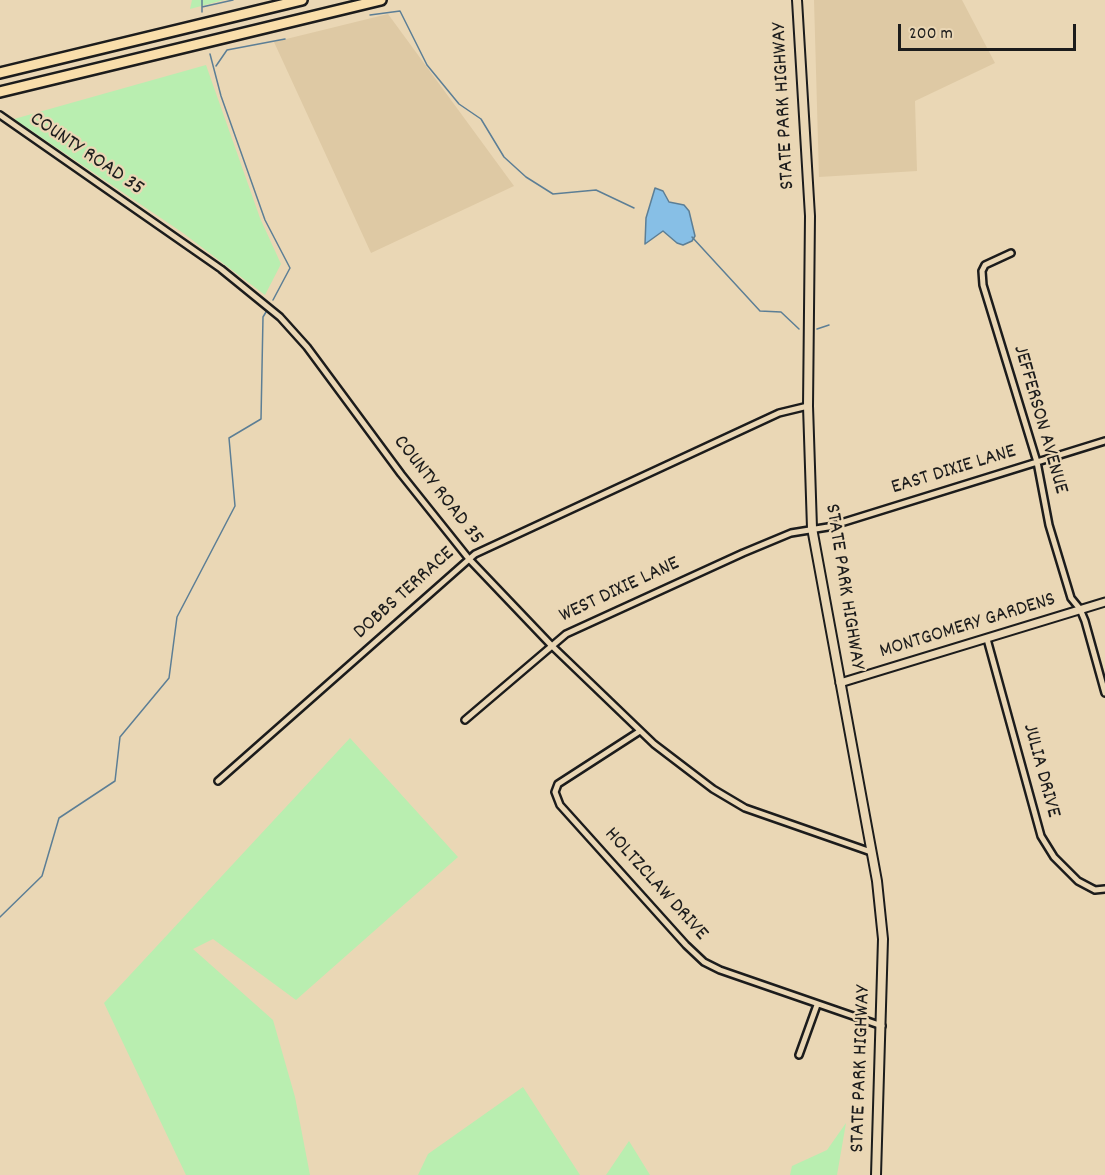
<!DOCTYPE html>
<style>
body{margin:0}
#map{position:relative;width:1105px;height:1175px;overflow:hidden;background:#ead7b5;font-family:Dekko,sans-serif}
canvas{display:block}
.scale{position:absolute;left:898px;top:24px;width:178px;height:27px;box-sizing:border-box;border:3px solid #1c1c1c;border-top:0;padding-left:8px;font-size:18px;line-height:21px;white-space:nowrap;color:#1c1c1c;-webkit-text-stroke:4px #ead7b5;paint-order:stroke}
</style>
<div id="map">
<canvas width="1105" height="1175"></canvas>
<div class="scale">200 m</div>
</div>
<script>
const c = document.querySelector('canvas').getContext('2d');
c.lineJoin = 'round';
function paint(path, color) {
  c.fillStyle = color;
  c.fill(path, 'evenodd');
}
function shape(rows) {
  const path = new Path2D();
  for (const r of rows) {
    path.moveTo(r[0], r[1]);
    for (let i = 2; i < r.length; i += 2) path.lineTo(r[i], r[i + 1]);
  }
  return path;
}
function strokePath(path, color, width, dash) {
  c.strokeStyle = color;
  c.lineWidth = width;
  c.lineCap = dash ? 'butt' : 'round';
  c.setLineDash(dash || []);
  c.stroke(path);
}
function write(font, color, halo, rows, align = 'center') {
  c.font = font + ' Dekko,sans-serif';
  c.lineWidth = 4.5;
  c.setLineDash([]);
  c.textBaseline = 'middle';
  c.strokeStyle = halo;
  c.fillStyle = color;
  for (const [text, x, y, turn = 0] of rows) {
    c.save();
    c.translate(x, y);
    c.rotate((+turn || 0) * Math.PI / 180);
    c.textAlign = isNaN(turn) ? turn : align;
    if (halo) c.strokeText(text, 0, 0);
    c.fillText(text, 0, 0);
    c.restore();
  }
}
paint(shape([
 [814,0,962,0,995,63,915,101,917,171,819,177],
 [388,14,514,186,371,253,274,42]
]), '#dec9a4');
paint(shape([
 [192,0,224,0,190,9],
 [206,65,260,218,281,264,265,295,183,233,14,119],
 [350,738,458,857,296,1000,213,939,193,949,273,1020,295,1097,310,1175,186,1175,104,1003],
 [523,1087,580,1175,418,1175,428,1154],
 [846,1123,837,1175,790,1175,792,1166,827,1150],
 [629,1141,650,1175,606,1175]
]), '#b9eeb0');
const water = shape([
 [655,188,663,191,669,202,684,205,689,211,695,236,692,241,683,245,677,243,663,231,645,244,646,218,655,188]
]);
paint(water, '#87bfe6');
strokePath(water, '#5c7e95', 1.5);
strokePath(shape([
 [202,7,233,0],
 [202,12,202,0],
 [370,15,400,11,427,65,459,104,481,119,504,157,526,177,553,194,596,190,634,208],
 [210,54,221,96,265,220,290,268,273,300],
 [216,66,227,50,285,39],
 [692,237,760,311,781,312,799,329],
 [817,329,829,325],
 [0,917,42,876,59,818,115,781,120,737,169,678,177,617,235,506,229,438,261,419,263,317,266,312]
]), '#5c7e95', 1.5);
const minor = shape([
 [0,115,221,269,280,317,307,347,401,474,469,559,551,645,654,744,713,789,745,808,871,852],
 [1011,253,985,265,982,271,983,285,1037,462,1049,525,1071,598,1080,609,1085,621,1105,693],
 [987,639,1041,836,1054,857,1078,881,1095,890,1105,889],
 [465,720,566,634,743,553,791,533,828,527,1105,441],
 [640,731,558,784,555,792,560,805,686,945,704,962,720,970,882,1026],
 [218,781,475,554,779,413,808,406],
 [799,1055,817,1005]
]);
const tertiary = shape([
 [840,683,1105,602]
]);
const secondary = shape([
 [797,0,810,216,808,406,812,528,877,881,883,939,876,1175]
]);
const trunk = shape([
 [0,73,302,0],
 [0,92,381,0]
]);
strokePath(minor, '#1c1c1c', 10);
strokePath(tertiary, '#1c1c1c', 11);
strokePath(secondary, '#1c1c1c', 12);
strokePath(trunk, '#1c1c1c', 14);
strokePath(minor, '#ead7b5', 5);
strokePath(tertiary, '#ead7b5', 7);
strokePath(secondary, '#ead7b5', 8);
strokePath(trunk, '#f9deab', 9);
write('21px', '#1c1c1c', '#ead7b5', [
 ["STATE PARK HIGHWAY",785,106,-93],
 ["COUNTY ROAD 35",86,155,34],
 ["JEFFERSON AVENUE",1039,420,74],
 ["EAST DIXIE LANE",954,471,-17],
 ["COUNTY ROAD 35",437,491,52],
 ["STATE PARK HIGHWAY",843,587,81],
 ["WEST DIXIE LANE",620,591,-25],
 ["DOBBS TERRACE",405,594,-42],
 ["MONTGOMERY GARDENS",968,627,-17],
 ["JULIA DRIVE",1040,771,75],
 ["HOLTZCLAW DRIVE",655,885,48],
 ["STATE PARK HIGHWAY",862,1069,-88]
]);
</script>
